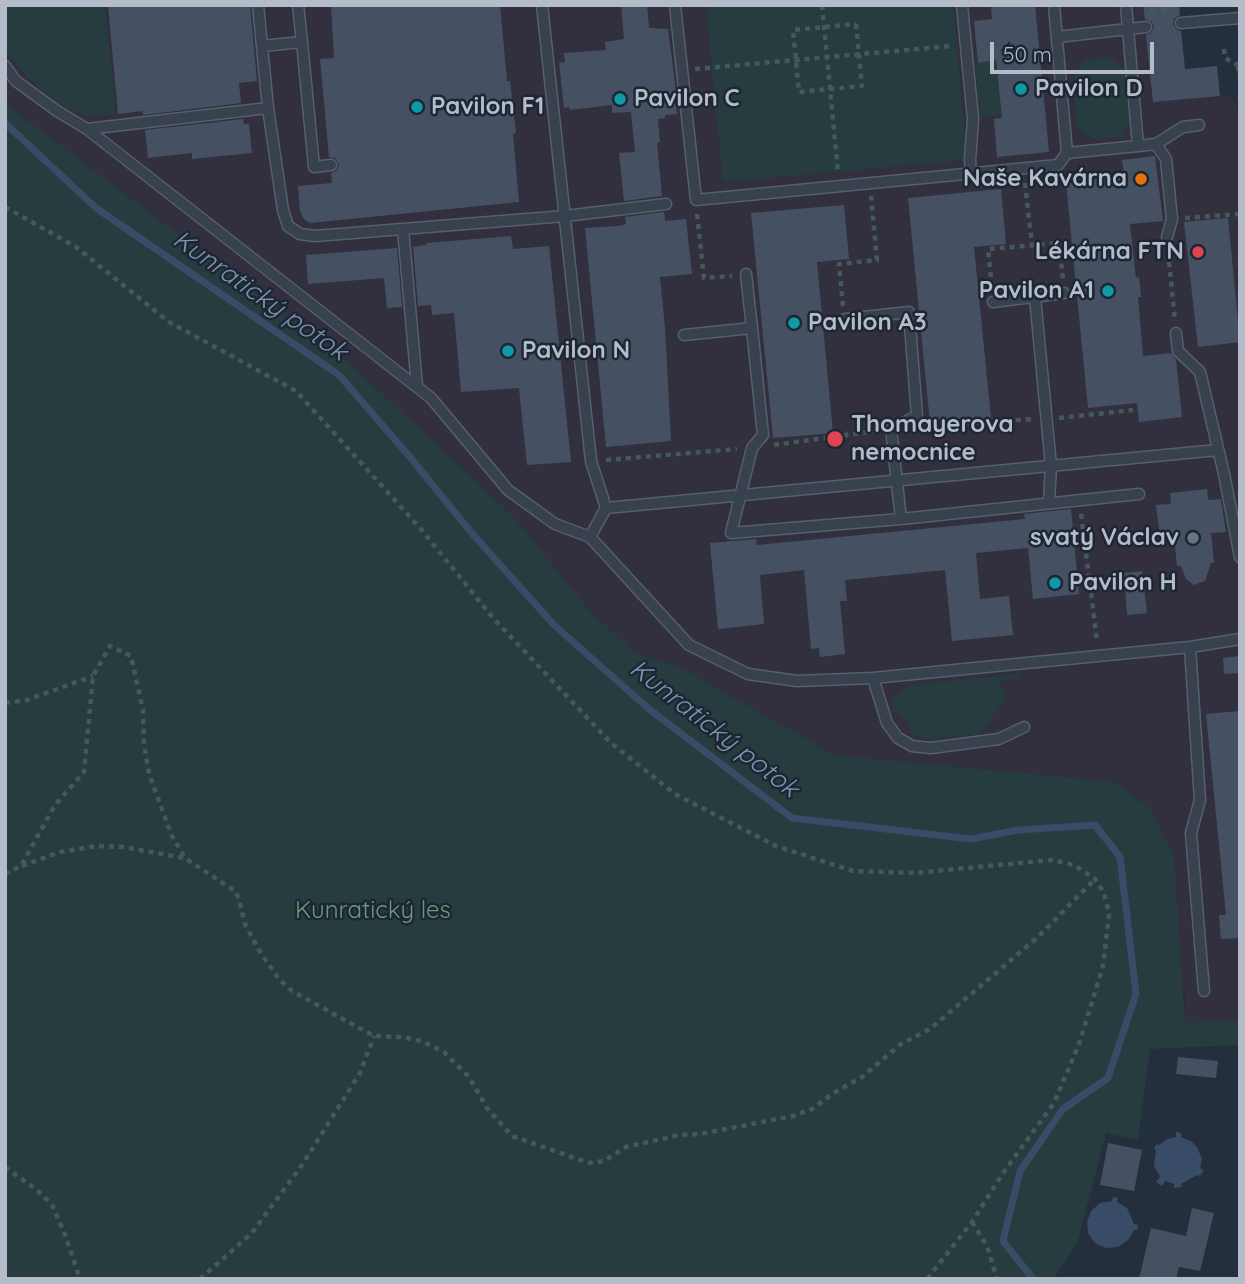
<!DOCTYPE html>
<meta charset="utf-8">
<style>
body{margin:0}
#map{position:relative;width:1245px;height:1284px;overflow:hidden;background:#242f3e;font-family:Quicksand,sans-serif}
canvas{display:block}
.frame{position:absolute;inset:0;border:7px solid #b4bcc9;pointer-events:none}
.scale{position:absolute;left:990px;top:42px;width:164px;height:32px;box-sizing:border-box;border:4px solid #b4bcc9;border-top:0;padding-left:9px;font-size:21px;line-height:24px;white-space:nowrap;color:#b4bcc9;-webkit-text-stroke:5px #1d2633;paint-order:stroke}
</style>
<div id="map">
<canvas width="1245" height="1284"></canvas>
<div class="frame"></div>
<div class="scale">50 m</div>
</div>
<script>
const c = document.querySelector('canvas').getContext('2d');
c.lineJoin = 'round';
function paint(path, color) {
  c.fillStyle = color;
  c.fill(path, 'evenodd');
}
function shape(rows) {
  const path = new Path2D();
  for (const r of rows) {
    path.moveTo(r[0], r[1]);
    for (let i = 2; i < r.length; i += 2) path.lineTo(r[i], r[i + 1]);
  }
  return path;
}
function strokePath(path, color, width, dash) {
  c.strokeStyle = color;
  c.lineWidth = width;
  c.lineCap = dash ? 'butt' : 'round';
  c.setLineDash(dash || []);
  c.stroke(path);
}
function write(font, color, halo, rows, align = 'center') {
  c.font = font + ' Quicksand,sans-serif';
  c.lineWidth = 5;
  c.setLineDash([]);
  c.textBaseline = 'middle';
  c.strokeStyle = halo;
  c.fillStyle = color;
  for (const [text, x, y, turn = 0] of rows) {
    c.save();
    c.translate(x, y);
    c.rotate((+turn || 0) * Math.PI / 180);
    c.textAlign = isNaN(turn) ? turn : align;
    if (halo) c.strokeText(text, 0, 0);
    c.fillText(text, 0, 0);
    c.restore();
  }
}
paint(shape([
 [5,5,1179,5,1185,69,1217,66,1220,95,1230,97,1237,105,1240,138,1240,1021,1185,1024,1185,994,1115,782,835,755,676,665,636,654,589,610,513,516,348,362,5,103]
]), '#32303f');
paint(shape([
 [5,5,105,5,116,115,85,116,60,104,28,78,5,50],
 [706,5,953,5,967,160,723,182],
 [1111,57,1125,70,1129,123,1119,137,1094,140,1077,127,1073,75,1084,60],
 [996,60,1002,114,980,117,975,63],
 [5,103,348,362,513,516,589,610,636,654,676,665,835,755,1115,782,1152,810,1174,857,1185,1023,1240,1021,1240,1045,1150,1049,1138,1140,1106,1133,1077,1244,1053,1279,5,1279],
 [1020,674,1020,678,997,681,1002,686,1005,696,1003,703,978,735,922,739,910,733,910,724,892,710,893,699,909,685]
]), '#263c3f');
paint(shape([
 [1176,1132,1181,1133,1181,1137,1192,1142,1197,1147,1202,1159,1200,1168,1204,1170,1200,1176,1197,1175,1181,1184,1182,1187,1174,1188,1174,1184,1165,1181,1162,1186,1156,1182,1160,1177,1154,1166,1156,1150,1154,1149,1156,1144,1159,1145,1167,1139,1176,1137],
 [1113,1197,1118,1198,1117,1202,1127,1208,1134,1224,1138,1225,1137,1230,1134,1230,1128,1240,1118,1247,1106,1248,1095,1243,1088,1233,1087,1222,1091,1211,1100,1203,1112,1201]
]), '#394c67');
strokePath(shape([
 [5,123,96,208,339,375,410,457,470,531,554,625,649,709,792,818,971,839,1018,830,1095,825,1120,857,1136,994,1108,1078,1063,1109,1020,1171,1003,1241,1033,1279]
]), '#394c67', 7);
paint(shape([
 [108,5,250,5,257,81,239,83,241,103,143,115,143,111,118,114],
 [331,5,500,5,507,81,510,81,516,133,513,134,519,202,310,223,304,219,300,211,298,186,332,183,331,173,336,171,339,165,335,158,329,157,320,59,334,58],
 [621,5,647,5,649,28,668,29,677,99,675,99,677,114,665,115,665,118,658,119,660,142,657,143,662,196,624,201,619,153,635,152,631,112,612,113,612,105,570,110,569,107,564,108,559,63,565,62,564,53,606,50,605,42,624,39],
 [991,5,1035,5,1049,152,997,157,994,119,1002,118,996,60,978,63,974,21,992,19],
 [1143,5,1179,5,1180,15,1174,19,1173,24,1177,30,1181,31,1185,69,1217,66,1220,96,1153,102,1146,35,1151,33,1154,27,1152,22,1145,19],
 [243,119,244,124,249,124,252,153,192,159,192,153,148,158,145,130],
 [1155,156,1163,221,1130,224,1136,278,1139,277,1141,297,1138,297,1143,356,1171,353,1176,360,1182,417,1139,422,1137,403,1088,408,1066,183,1124,176,1122,160],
 [1001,189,1006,244,974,247,991,418,930,423,908,198],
 [844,205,849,259,817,262,833,433,773,438,751,213],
 [664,212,665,221,686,219,692,274,660,277,665,327,671,441,606,447,585,228,619,226,626,224,625,217],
 [1228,218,1240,342,1198,347,1184,222],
 [511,236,513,249,549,246,571,462,527,465,519,388,461,392,454,313,432,315,431,305,418,306,413,247,426,245,426,243],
 [397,248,402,307,387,308,384,278,308,284,306,255],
 [1207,489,1208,500,1221,499,1226,532,1211,533,1214,563,1211,563,1205,581,1194,585,1186,579,1181,566,1177,566,1174,537,1160,538,1156,505,1171,504,1170,493],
 [1071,509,1079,594,1033,599,1028,548,976,553,980,599,1009,596,1013,635,952,641,945,570,845,580,847,601,840,601,845,654,820,657,819,648,811,649,804,570,760,575,764,624,718,629,710,543,756,539,757,545,1025,519,1024,514],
 [1142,571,1147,613,1127,615,1124,573],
 [1240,656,1240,673,1224,674,1223,658],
 [1240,711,1240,938,1221,939,1219,915,1226,915,1206,714],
 [1178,1057,1218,1061,1216,1078,1176,1074],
 [1108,1143,1142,1150,1134,1191,1100,1185],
 [1192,1208,1214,1213,1200,1271,1179,1267,1176,1279,1139,1279,1151,1228,1186,1236]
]), '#455162');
const lane = shape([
 [258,5,268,108,283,210,288,226,300,234,315,236,565,216,666,204],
 [298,5,302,42],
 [542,5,591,461,606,508,590,537],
 [675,5,696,200,1058,165,1067,153],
 [962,5,973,119,970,160,971,174],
 [1054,5,1067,153,1138,146,1126,5],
 [1181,23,1240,18],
 [1057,37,1146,27],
 [262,46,302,42,314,167,331,165],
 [5,66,16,81,57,111,87,129,431,398,508,490,555,524,590,537,689,645,748,674,797,681,873,678,1190,647,1240,639],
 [87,129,268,108],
 [1156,144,1183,127,1199,125],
 [1138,146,1156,144,1166,159,1172,219,1167,237],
 [403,229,417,386],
 [746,274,752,328],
 [1035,297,1051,466,1049,502],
 [993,302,1064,293],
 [845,319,909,312,917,416,891,429,901,519],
 [1176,333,1178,351,1200,372,1224,474,1240,557],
 [684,335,752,328,763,435,752,448,731,533,901,519,1139,494],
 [606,508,1218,450],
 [1190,647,1200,800,1191,833,1204,991],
 [873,678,887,723,898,738,912,746,931,748,999,739,1024,727]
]);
strokePath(lane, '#565f6c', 13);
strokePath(shape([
 [822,5,838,172],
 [1151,11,1173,9],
 [856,24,862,86,799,92,793,30,856,24],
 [1224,49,1225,58,1238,65],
 [1238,66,1240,79],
 [695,69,951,46],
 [1025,183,1032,245],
 [5,207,76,247,169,322,296,391,420,528,494,619,611,743,675,794,776,846,853,871,914,873,1052,860,1074,865,1095,879,1104,893,1109,914,1103,966,1079,1044,1054,1103,1003,1173,972,1222,927,1279],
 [697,214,704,278,732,276],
 [1185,218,1240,214],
 [1168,252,1175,320],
 [992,287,988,249,1059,243,1063,279],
 [843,306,839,264,877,260,871,196],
 [1059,418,1133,410],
 [926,426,1033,419],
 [774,445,876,431],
 [606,460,737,449],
 [1081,514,1097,641],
 [5,703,27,700,93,676],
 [22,866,60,852,97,846,123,847,184,858],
 [5,874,21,866,55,805,84,772,93,676,110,646,131,656,143,710,144,744,149,774,172,836,185,858,235,891,239,899,245,924,260,952,279,979,292,991,374,1036,401,1037,422,1041,444,1052,469,1077,487,1108,512,1136,589,1163,604,1161,626,1147,679,1135,700,1134,793,1116,812,1109,832,1094,862,1077,901,1044,930,1029,1038,937,1095,879],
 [5,1167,37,1190,52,1205,64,1232,80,1279],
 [972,1222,987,1246,997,1279],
 [200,1279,252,1233,302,1165,360,1073,374,1036]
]), '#44595c', 4.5, [5, 5]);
strokePath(lane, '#38414e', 10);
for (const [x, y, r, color] of [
 [1021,89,7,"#0f9aa8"],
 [620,99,7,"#0f9aa8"],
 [417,107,7,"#0f9aa8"],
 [1141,179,7,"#e8710a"],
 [1198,252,7,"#e0444e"],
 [1108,291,7,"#0f9aa8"],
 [794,323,7,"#0f9aa8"],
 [508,351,7,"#0f9aa8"],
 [835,439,9,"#e0444e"],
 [1193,538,7,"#6b7280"],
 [1055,583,7,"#0f9aa8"]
]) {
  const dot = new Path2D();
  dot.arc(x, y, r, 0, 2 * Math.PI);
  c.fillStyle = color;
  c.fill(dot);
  strokePath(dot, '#1d2633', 2.5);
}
write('bold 24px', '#b4bcc9', '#1d2633', [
 ["Pavilon D",1035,89],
 ["Pavilon C",634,99],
 ["Pavilon F1",431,107],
 ["Naše Kavárna",1127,179,"right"],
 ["Lékárna FTN",1184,252,"right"],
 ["Pavilon A1",1094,291,"right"],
 ["Pavilon A3",808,323],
 ["Pavilon N",522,351],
 ["Thomayerova",851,425],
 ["nemocnice",851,453],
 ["svatý Václav",1179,538,"right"],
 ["Pavilon H",1069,583]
], 'left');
write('24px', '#6b9a76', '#1d2633', [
 ["Kunratický les",373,911]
]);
write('italic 26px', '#7c92b1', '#1d2633', [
 ["Kunratický potok",260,296,35],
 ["Kunratický potok",714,729,38]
]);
</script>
